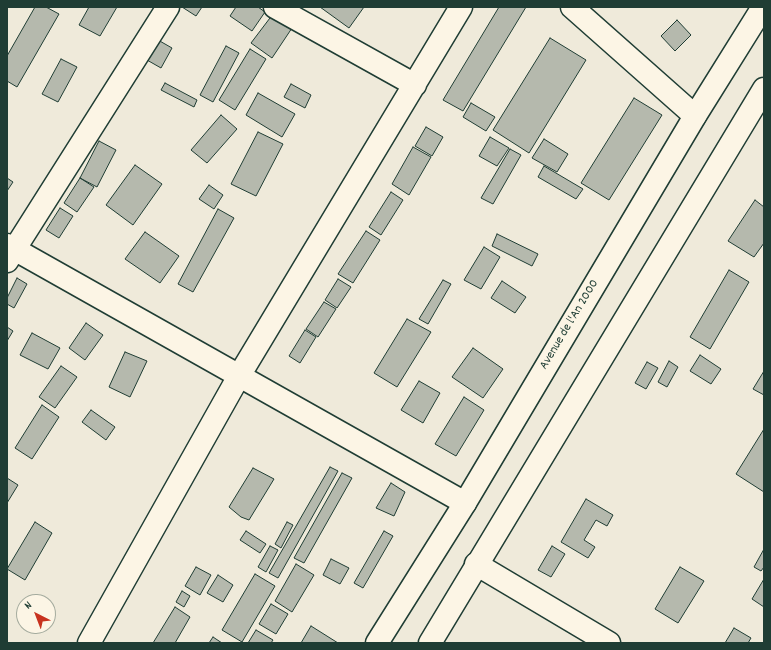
<!DOCTYPE html>
<style>
body{margin:0}
#map{position:relative;width:771px;height:650px;overflow:hidden;background:#efeada;font-family:Dekko,sans-serif}
canvas{display:block}
.frame{position:absolute;inset:0;border:8px solid #1f3d34;pointer-events:none}
.north{position:absolute;left:16px;top:594px;width:40px;height:40px;box-sizing:border-box;background:#fcf5e5;border:1px solid #a4ab9e;border-radius:50%;rotate:318deg;font-size:11px;font-weight:700;line-height:16px;text-align:center;color:#1f3d34}
.north::after{content:'';display:block;margin:auto;width:14px;height:18px;background:#c8321e;clip-path:polygon(50% 0,100% 100%,50% 72%,0 100%)}
</style>
<div id="map">
<canvas width="771" height="650"></canvas>
<div class="frame"></div>
<div class="north">N</div>
</div>
<script>
const c = document.querySelector('canvas').getContext('2d');
c.lineJoin = 'round';
function paint(path, color) {
  c.fillStyle = color;
  c.fill(path, 'evenodd');
}
function shape(rows) {
  const path = new Path2D();
  for (const r of rows) {
    path.moveTo(r[0], r[1]);
    for (let i = 2; i < r.length; i += 2) path.lineTo(r[i], r[i + 1]);
  }
  return path;
}
function strokePath(path, color, width, dash) {
  c.strokeStyle = color;
  c.lineWidth = width;
  c.lineCap = dash ? 'butt' : 'round';
  c.setLineDash(dash || []);
  c.stroke(path);
}
function write(font, color, halo, rows, align = 'center') {
  c.font = font + ' Dekko,sans-serif';
  c.lineWidth = 3;
  c.setLineDash([]);
  c.textBaseline = 'middle';
  c.strokeStyle = halo;
  c.fillStyle = color;
  for (const [text, x, y, turn = 0] of rows) {
    c.save();
    c.translate(x, y);
    c.rotate((+turn || 0) * Math.PI / 180);
    c.textAlign = isNaN(turn) ? turn : align;
    if (halo) c.strokeText(text, 0, 0);
    c.fillText(text, 0, 0);
    c.restore();
  }
}
const building = shape([
 [35,7,46,7,59,14,17,87,7,81,7,56,35,7],
 [89,7,117,7,100,36,79,25,89,7],
 [182,7,202,7,196,16,182,7],
 [236,7,258,7,265,12,252,31,230,16,236,7],
 [320,7,364,7,349,28,320,7],
 [499,7,526,7,463,111,443,100,499,7],
 [273,14,292,28,272,58,251,43,273,14],
 [677,20,691,35,675,51,661,36,677,20],
 [550,38,586,60,529,153,493,130,550,38],
 [158,40,172,48,161,68,147,60,158,40],
 [226,46,239,53,213,102,200,95,226,46],
 [250,49,266,59,235,110,219,100,250,49],
 [61,59,77,67,58,102,42,94,61,59],
 [165,83,197,100,194,107,161,90,165,83],
 [291,84,311,95,305,108,284,97,291,84],
 [258,93,295,114,282,137,246,115,258,93],
 [634,98,662,115,609,200,581,183,634,98],
 [471,103,495,117,486,131,463,117,471,103],
 [221,115,237,129,207,163,191,150,221,115],
 [426,127,443,137,432,156,415,146,426,127],
 [258,132,283,144,256,196,231,184,258,132],
 [490,137,509,148,497,166,479,156,490,137],
 [544,139,568,154,557,172,532,158,544,139],
 [99,141,116,150,97,187,80,178,99,141],
 [413,147,431,157,409,195,392,184,413,147],
 [510,149,521,155,493,204,481,198,510,149],
 [135,165,162,184,133,225,106,205,135,165],
 [544,166,583,189,576,199,538,177,544,166],
 [7,178,13,182,7,191,7,178],
 [80,178,94,187,77,212,64,203,80,178],
 [209,185,223,195,214,209,199,199,209,185],
 [391,192,403,200,381,235,369,227,391,192],
 [755,200,764,207,764,243,754,257,728,241,755,200],
 [60,208,73,216,59,238,46,230,60,208],
 [218,209,234,218,193,292,178,284,218,209],
 [366,231,380,240,353,283,338,274,366,231],
 [145,232,179,256,160,283,125,259,145,232],
 [497,234,538,254,532,266,492,246,497,234],
 [484,247,500,257,481,289,464,280,484,247],
 [729,270,749,282,710,349,690,337,729,270],
 [17,278,27,284,14,308,7,304,7,298,17,278],
 [338,279,351,287,337,308,325,300,338,279],
 [443,280,451,284,428,324,419,319,443,280],
 [502,281,526,297,515,313,491,298,502,281],
 [324,302,336,309,318,337,306,329,324,302],
 [407,319,431,332,397,387,374,373,407,319],
 [86,323,103,335,85,360,69,348,86,323],
 [7,327,13,331,7,341,7,327],
 [305,330,316,337,300,363,289,356,305,330],
 [32,333,60,348,48,369,20,355,32,333],
 [473,348,503,369,483,398,452,377,473,348],
 [125,352,147,361,130,397,109,387,125,352],
 [700,355,721,369,711,384,690,371,700,355],
 [669,361,678,367,667,387,658,382,669,361],
 [647,362,658,368,646,389,635,383,647,362],
 [61,366,77,377,55,408,39,397,61,366],
 [764,371,764,395,753,389,764,371],
 [419,381,440,393,423,423,401,410,419,381],
 [464,397,484,410,456,456,435,444,464,397],
 [42,405,59,417,32,459,15,448,42,405],
 [91,410,115,427,106,440,82,422,91,410],
 [764,429,764,492,736,474,764,429],
 [330,467,338,471,278,578,269,573,330,467],
 [253,468,274,479,249,520,241,517,229,507,253,468],
 [342,473,352,478,304,563,294,558,342,473],
 [7,478,18,485,7,503,7,478],
 [391,483,405,492,394,516,376,508,391,483],
 [586,499,613,515,607,526,596,520,584,540,595,547,588,558,561,542,586,499],
 [35,522,52,533,25,580,7,569,35,522],
 [287,522,293,525,281,548,275,544,287,522],
 [246,531,266,544,260,553,240,540,246,531],
 [384,531,393,536,363,588,354,583,384,531],
 [270,546,278,550,266,572,258,567,270,546],
 [552,546,565,554,551,577,538,570,552,546],
 [764,549,764,567,761,571,754,567,764,549],
 [331,559,349,568,340,584,323,575,331,559],
 [296,564,314,575,292,612,275,601,296,564],
 [196,567,211,575,200,595,185,586,196,567],
 [680,567,704,581,678,623,655,609,680,567],
 [255,574,275,586,242,642,222,630,255,574],
 [218,575,233,585,223,602,207,593,218,575],
 [764,579,764,607,752,599,764,579],
 [182,591,190,596,184,607,176,602,182,591],
 [271,604,288,614,276,634,259,624,271,604],
 [175,607,190,617,175,643,153,643,175,607],
 [311,626,338,643,301,643,311,626],
 [734,628,751,638,748,643,725,643,734,628],
 [256,630,273,640,271,643,248,643,256,630],
 [213,637,222,643,209,643,213,637]
]);
paint(building, '#b5b9ad');
strokePath(building, '#1f3d34', 1);
const street = shape([
 [275,7,415,85],
 [572,7,695,116],
 [7,245,465,503],
 [7,261,168,7],
 [476,564,609,643],
 [89,643,239,376,461,7]
]);
const primary = shape([
 [377,643,465,503,695,116,763,7],
 [430,643,764,89]
]);
strokePath(street, '#1f3d34', 25);
strokePath(primary, '#1f3d34', 25);
strokePath(street, '#fcf5e5', 22);
strokePath(primary, '#fcf5e5', 22);
write('13px', '#1f3d34', '#fcf5e5', [
 ["Avenue de l'An 2000",570,325,-59]
]);
</script>
